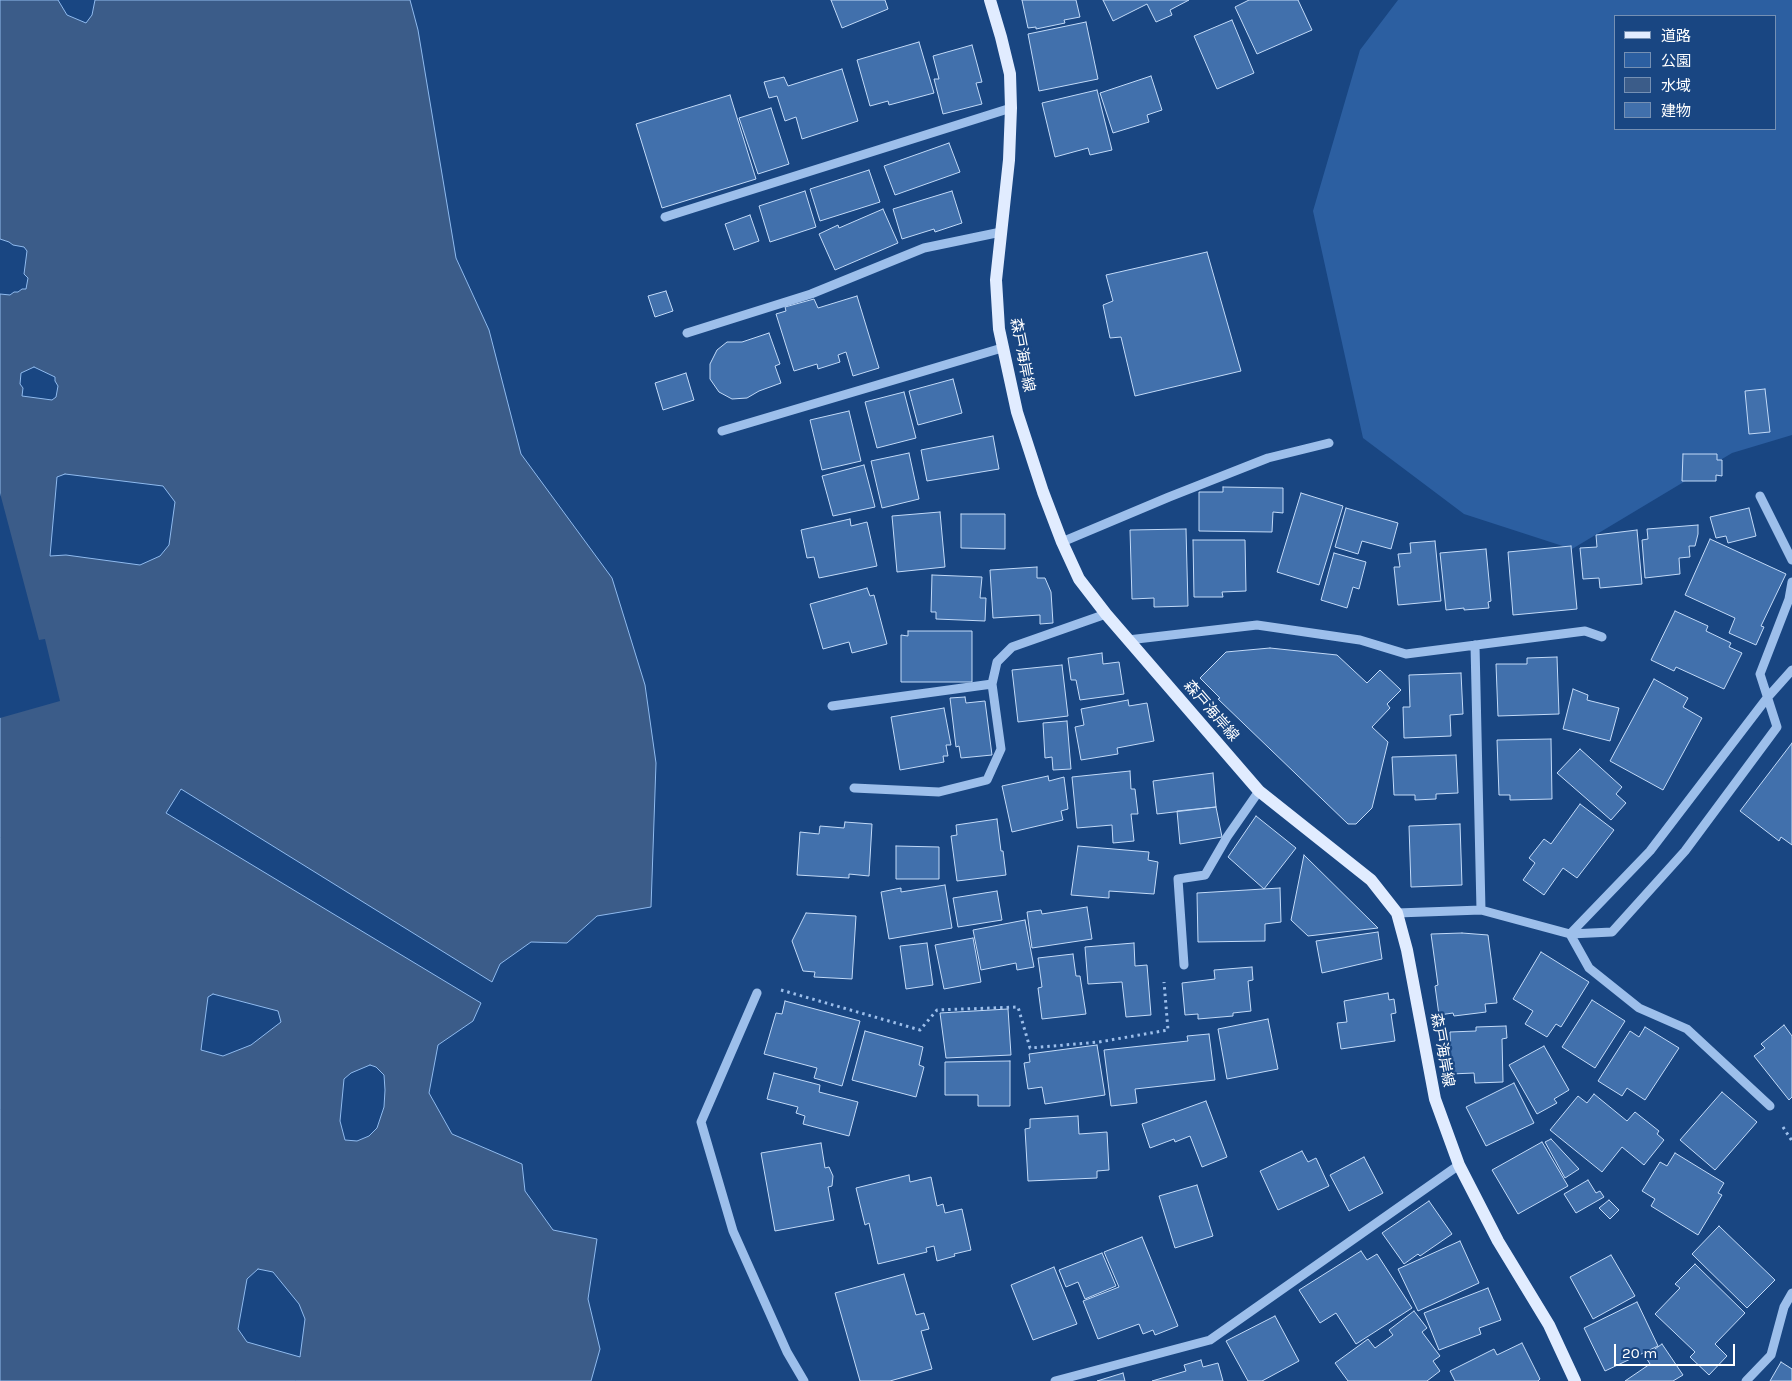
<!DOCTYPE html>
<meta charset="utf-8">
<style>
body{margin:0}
#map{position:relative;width:1792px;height:1381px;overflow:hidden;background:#194682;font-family:Karla,"Noto Sans JP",sans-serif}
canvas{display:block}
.legend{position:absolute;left:1614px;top:15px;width:162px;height:115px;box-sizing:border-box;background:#194682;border:1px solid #7590b4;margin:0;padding:6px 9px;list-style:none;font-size:15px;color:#fff}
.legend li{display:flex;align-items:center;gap:10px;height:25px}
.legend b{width:25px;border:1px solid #7590b4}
.scale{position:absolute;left:1614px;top:1344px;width:121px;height:22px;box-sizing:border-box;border:2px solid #fff;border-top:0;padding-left:6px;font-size:15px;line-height:18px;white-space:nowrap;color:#fff;-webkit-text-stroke:4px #194682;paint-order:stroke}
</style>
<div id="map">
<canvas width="1792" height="1381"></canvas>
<ul class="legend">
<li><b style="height:6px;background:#e1ecff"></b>道路</li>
<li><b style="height:14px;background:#2c5fa1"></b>公園</li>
<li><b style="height:14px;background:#3b5c89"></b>水域</li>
<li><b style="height:14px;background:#4170ac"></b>建物</li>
</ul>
<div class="scale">20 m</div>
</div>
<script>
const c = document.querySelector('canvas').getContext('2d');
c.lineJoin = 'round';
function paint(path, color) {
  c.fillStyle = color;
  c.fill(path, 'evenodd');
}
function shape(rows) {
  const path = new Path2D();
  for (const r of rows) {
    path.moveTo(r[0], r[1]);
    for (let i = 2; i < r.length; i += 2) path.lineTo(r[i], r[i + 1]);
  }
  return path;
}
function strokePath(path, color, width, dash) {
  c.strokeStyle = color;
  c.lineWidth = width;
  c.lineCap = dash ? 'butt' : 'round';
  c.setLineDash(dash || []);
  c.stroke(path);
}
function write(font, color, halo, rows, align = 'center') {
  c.font = font + ' Karla,"Noto Sans JP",sans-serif';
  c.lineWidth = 4.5;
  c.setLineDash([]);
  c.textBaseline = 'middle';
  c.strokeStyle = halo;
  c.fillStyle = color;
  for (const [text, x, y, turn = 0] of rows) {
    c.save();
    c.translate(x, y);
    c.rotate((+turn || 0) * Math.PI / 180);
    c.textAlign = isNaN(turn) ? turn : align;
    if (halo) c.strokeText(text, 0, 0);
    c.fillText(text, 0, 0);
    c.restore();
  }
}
paint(shape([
 [1398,0,1792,0,1792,435,1732,453,1572,549,1464,514,1363,438,1313,211,1360,50],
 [1616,16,1776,16,1776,129,1616,129]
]), '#2c5fa1');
const water = shape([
 [0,0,58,0,67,15,86,23,92,15,95,0,410,0,418,30,456,258,489,330,521,454,612,578,645,685,656,763,651,907,597,916,567,943,531,942,500,964,492,982,181,789,166,813,481,1003,473,1021,438,1045,429,1093,452,1134,522,1164,525,1191,553,1230,597,1239,588,1299,600,1349,591,1381,0,1381,0,294,10,295,14,292,18,292,22,289,26,289,28,278,24,274,27,251,24,247,13,245,9,242,0,239,0,0],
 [34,367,55,377,55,381,58,386,56,397,52,400,22,396,23,388,20,384,21,373,34,367],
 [65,474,163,486,175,502,169,545,160,556,140,565,66,555,50,556,57,477,65,474],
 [213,994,278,1011,281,1022,251,1045,223,1056,201,1050,208,997,213,994],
 [370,1065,376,1067,384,1075,385,1090,384,1107,377,1128,369,1136,357,1141,345,1140,340,1121,344,1079,351,1073,370,1065],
 [258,1269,273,1272,299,1304,305,1319,300,1357,247,1342,238,1329,247,1279,258,1269]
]);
paint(water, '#3b5c89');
strokePath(water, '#8fbaee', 1);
paint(shape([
 [0,493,39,640,45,639,60,701,0,718]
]), '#194682');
const building = shape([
 [831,0,885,0,888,9,842,28,831,0],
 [1022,0,1076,0,1080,17,1064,20,1065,23,1036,29,1036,27,1028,28,1022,0],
 [1103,0,1189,0,1170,10,1172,15,1156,22,1147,4,1113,21,1103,0],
 [1249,0,1298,0,1312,30,1257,54,1235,7,1249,0],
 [1232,20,1254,73,1217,89,1194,36,1232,20],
 [1086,22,1098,79,1039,91,1028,34,1086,22],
 [919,42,934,93,889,105,888,101,870,106,857,60,919,42],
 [972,45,982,82,976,83,982,104,943,114,934,79,939,79,933,56,972,45],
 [842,69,858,121,802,139,796,117,785,121,777,96,769,98,764,82,784,77,788,86,842,69],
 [1151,76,1162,110,1147,115,1149,122,1113,133,1100,93,1151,76],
 [1097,90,1112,150,1090,155,1088,148,1055,157,1042,103,1097,90],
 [730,95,756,179,662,208,636,124,730,95],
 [771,108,789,164,758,174,739,118,771,108],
 [949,143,960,172,895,195,884,166,949,143],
 [869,170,880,202,820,221,810,189,869,170],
 [805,191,816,227,770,242,759,206,805,191],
 [952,191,962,223,935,232,934,229,902,239,893,209,952,191],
 [883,209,898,243,835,270,819,234,838,225,839,228,883,209],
 [750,215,759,241,734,250,725,224,750,215],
 [1207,252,1241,371,1135,396,1121,337,1110,338,1103,305,1113,301,1106,275,1207,252],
 [666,291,673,311,655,317,648,296,666,291],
 [857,296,879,368,853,376,846,352,838,355,840,362,818,369,817,364,794,371,776,314,786,311,785,307,814,299,818,308,857,296],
 [769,333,780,364,775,366,781,383,759,391,747,398,732,399,719,392,710,379,710,364,717,350,727,342,742,342,769,333],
 [686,373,694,400,663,410,655,383,686,373],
 [953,379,962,413,918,425,909,391,953,379],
 [1765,389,1770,432,1749,434,1745,391,1765,389],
 [904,392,916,438,877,448,865,402,904,392],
 [849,411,861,461,822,470,810,420,849,411],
 [993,436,999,469,927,481,921,450,993,436],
 [909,453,919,499,882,508,871,461,909,453],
 [1683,454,1717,454,1717,460,1722,460,1722,476,1716,475,1716,481,1682,481,1683,454],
 [864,465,875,507,833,516,822,476,864,465],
 [1223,487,1283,488,1283,513,1273,512,1272,532,1199,531,1199,492,1223,492,1223,487],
 [1301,493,1343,506,1319,585,1277,572,1301,493],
 [1346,508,1398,523,1391,549,1362,541,1358,554,1335,547,1346,508],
 [1749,508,1756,536,1728,543,1726,536,1716,538,1710,517,1749,508],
 [940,512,945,567,897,572,892,516,940,512],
 [961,514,1005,514,1005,549,961,548,961,514],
 [850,519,851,526,867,522,877,566,819,578,814,557,807,558,801,530,850,519],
 [1698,525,1698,534,1695,546,1689,546,1690,557,1679,558,1680,574,1645,578,1642,540,1648,539,1647,529,1698,525],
 [1186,529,1188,606,1154,607,1154,598,1132,599,1130,530,1186,529],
 [1637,530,1642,584,1600,588,1599,578,1583,579,1580,548,1597,547,1596,535,1637,530],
 [1710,539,1786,574,1761,626,1764,627,1756,645,1729,633,1735,618,1685,595,1710,539],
 [1193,540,1245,540,1246,591,1222,592,1223,597,1194,597,1193,540],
 [1435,541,1441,601,1398,605,1394,567,1400,567,1398,554,1411,553,1410,543,1435,541],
 [1571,546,1577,609,1513,615,1508,552,1571,546],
 [1486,549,1491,601,1488,602,1489,608,1464,610,1464,608,1446,610,1440,553,1486,549],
 [1334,553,1366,562,1359,589,1353,587,1347,608,1321,600,1334,553],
 [1037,567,1037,578,1045,578,1051,592,1053,623,1040,624,1040,615,993,618,990,570,1037,567],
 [932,575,982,577,980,598,986,598,985,621,936,619,936,612,931,612,932,575],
 [867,588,870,596,874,595,887,644,852,653,849,642,823,649,810,604,867,588],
 [1675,611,1708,626,1706,631,1731,643,1729,647,1742,653,1724,689,1676,667,1674,671,1651,660,1675,611],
 [908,631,972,631,972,682,901,682,901,635,908,636,908,631],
 [1270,648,1337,655,1367,683,1380,670,1401,690,1387,704,1390,708,1372,727,1388,742,1372,808,1356,824,1348,824,1218,699,1220,698,1200,678,1226,652,1270,648],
 [1102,653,1103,664,1119,662,1124,694,1080,700,1076,680,1071,680,1068,658,1102,653],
 [1557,657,1559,714,1498,716,1496,664,1527,664,1527,658,1557,657],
 [1062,665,1068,716,1018,722,1012,670,1062,665],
 [1461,673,1463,714,1450,715,1451,736,1404,738,1403,707,1410,707,1409,675,1461,673],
 [1654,679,1688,698,1683,707,1702,718,1663,790,1610,761,1654,679],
 [1573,689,1588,695,1587,700,1619,708,1610,741,1563,729,1573,689],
 [965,697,966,703,985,701,992,755,961,758,959,746,956,747,950,698,965,697],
 [1128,700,1129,706,1147,703,1154,741,1117,748,1118,754,1081,760,1075,727,1084,725,1081,709,1128,700],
 [944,708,951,745,946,745,948,756,943,756,944,762,900,770,891,717,944,708],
 [1067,721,1071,769,1053,770,1052,757,1045,758,1043,723,1067,721],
 [1551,739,1552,799,1510,800,1510,795,1499,795,1497,740,1551,739],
 [1792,743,1792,845,1781,837,1779,841,1740,811,1792,743],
 [1580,749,1622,787,1616,794,1626,803,1611,820,1557,773,1580,749],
 [1456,755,1458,793,1436,794,1436,799,1415,800,1415,795,1394,795,1392,757,1456,755],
 [1130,771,1131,789,1135,789,1138,814,1131,814,1134,841,1113,843,1112,825,1077,828,1072,777,1130,771],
 [1213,773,1216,807,1157,814,1153,781,1213,773],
 [1048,776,1049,781,1064,777,1068,809,1061,811,1063,820,1012,832,1002,786,1048,776],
 [1580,804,1614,830,1577,878,1563,868,1544,895,1523,880,1535,863,1529,858,1544,839,1551,844,1580,804],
 [1216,807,1222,837,1180,844,1177,811,1216,807],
 [1256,816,1296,848,1264,889,1228,857,1256,816],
 [997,819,1001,851,1003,851,1006,875,957,881,951,836,957,835,956,825,997,819],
 [845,822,872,824,869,876,849,874,849,878,797,875,800,832,819,834,820,826,844,828,845,822],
 [1460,824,1462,885,1411,887,1409,826,1460,824],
 [896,846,939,847,939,879,896,879,896,846],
 [1078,846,1149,852,1148,860,1158,862,1154,894,1109,891,1109,898,1071,895,1078,846],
 [1304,855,1378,928,1308,936,1291,920,1304,855],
 [945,885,952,928,889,939,881,892,901,888,901,892,945,885],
 [1280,888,1281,922,1265,924,1265,941,1198,942,1197,893,1280,888],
 [997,891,1002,920,958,927,953,898,997,891],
 [1087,907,1092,939,1032,948,1027,912,1041,910,1042,914,1087,907],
 [806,913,856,916,852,979,814,977,815,972,803,971,792,941,806,913],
 [1025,920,1034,967,1017,970,1016,963,981,970,973,930,1025,920],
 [1378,932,1382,959,1322,973,1316,941,1378,932],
 [1462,933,1488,935,1497,1003,1485,1004,1486,1012,1454,1016,1453,1013,1439,1015,1435,986,1438,985,1431,934,1462,933],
 [973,938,981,982,944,989,935,945,973,938],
 [927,943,933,985,906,989,900,946,927,943],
 [1134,943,1135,966,1147,965,1151,1015,1126,1017,1122,982,1088,984,1085,947,1134,943],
 [1541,952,1589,982,1561,1027,1556,1024,1547,1037,1525,1024,1533,1011,1513,999,1541,952],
 [1073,954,1076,976,1080,976,1086,1014,1042,1019,1038,988,1042,987,1038,958,1073,954],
 [1252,967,1253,980,1248,981,1251,1011,1233,1013,1233,1016,1198,1019,1198,1014,1185,1015,1182,983,1215,979,1214,970,1252,967],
 [1388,993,1389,1000,1394,999,1396,1013,1391,1014,1395,1041,1341,1049,1337,1023,1347,1022,1344,1001,1388,993],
 [1592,1000,1625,1021,1595,1068,1562,1047,1592,1000],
 [785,1001,860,1021,842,1086,814,1078,817,1068,764,1054,776,1013,782,1014,785,1001],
 [1008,1009,1011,1055,946,1058,940,1013,1008,1009],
 [1268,1019,1278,1069,1227,1079,1218,1029,1268,1019],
 [1784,1025,1792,1036,1792,1097,1789,1100,1754,1056,1765,1048,1761,1044,1784,1025],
 [1506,1026,1507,1038,1502,1039,1503,1082,1475,1083,1474,1073,1451,1074,1450,1032,1476,1031,1476,1027,1506,1026],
 [1645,1027,1679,1048,1645,1100,1627,1088,1622,1096,1598,1081,1630,1031,1639,1037,1645,1027],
 [865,1031,923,1047,919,1065,924,1067,916,1097,852,1080,865,1031],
 [1209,1034,1215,1080,1135,1089,1137,1103,1111,1106,1104,1050,1188,1041,1187,1036,1209,1034],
 [1097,1045,1105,1095,1045,1104,1042,1087,1028,1089,1024,1063,1030,1062,1029,1054,1097,1045],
 [1544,1046,1569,1090,1554,1099,1557,1103,1537,1114,1509,1065,1544,1046],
 [1010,1061,1010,1106,978,1106,978,1095,945,1095,945,1062,1010,1061],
 [774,1073,820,1085,819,1092,858,1102,849,1136,803,1124,805,1116,796,1113,798,1107,767,1099,774,1073],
 [1514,1083,1534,1123,1486,1146,1466,1107,1514,1083],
 [1722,1092,1757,1122,1715,1170,1680,1140,1722,1092],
 [1594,1094,1627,1121,1635,1112,1659,1131,1657,1134,1664,1140,1644,1165,1622,1147,1602,1172,1550,1130,1578,1096,1587,1103,1594,1094],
 [1206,1101,1227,1157,1202,1167,1190,1136,1175,1142,1174,1139,1150,1148,1142,1124,1206,1101],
 [1078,1116,1079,1134,1107,1132,1109,1170,1097,1171,1097,1178,1028,1181,1025,1129,1030,1128,1030,1119,1078,1116],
 [1551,1139,1579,1169,1565,1178,1545,1142,1551,1139],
 [1542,1142,1568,1186,1518,1214,1492,1170,1542,1142],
 [821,1143,825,1168,829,1167,833,1176,832,1186,828,1187,834,1220,775,1231,761,1153,821,1143],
 [1302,1151,1308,1162,1316,1158,1329,1186,1278,1210,1260,1171,1302,1151],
 [1675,1153,1724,1183,1718,1193,1722,1195,1698,1235,1651,1206,1655,1199,1642,1191,1660,1162,1667,1166,1675,1153],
 [1364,1157,1383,1193,1349,1211,1330,1175,1364,1157],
 [909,1175,910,1182,931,1177,937,1206,943,1204,945,1213,962,1209,971,1250,954,1254,955,1256,937,1261,934,1246,926,1248,927,1252,878,1264,869,1223,865,1225,856,1188,909,1175],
 [1588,1180,1596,1193,1600,1191,1604,1197,1576,1213,1564,1194,1588,1180],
 [1197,1185,1213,1236,1175,1248,1159,1196,1197,1185],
 [1609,1200,1619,1210,1610,1219,1599,1208,1609,1200],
 [1429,1201,1452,1234,1420,1256,1418,1254,1404,1264,1382,1233,1429,1201],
 [1719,1226,1775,1280,1747,1308,1692,1254,1719,1226],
 [1142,1237,1178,1326,1155,1335,1153,1330,1143,1334,1139,1324,1098,1339,1083,1301,1119,1287,1104,1252,1142,1237],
 [1460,1241,1479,1283,1418,1311,1398,1269,1460,1241],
 [1361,1251,1367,1260,1377,1254,1412,1308,1356,1344,1336,1313,1320,1323,1299,1290,1361,1251],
 [1102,1253,1116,1286,1085,1299,1078,1282,1066,1287,1059,1270,1102,1253],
 [1611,1255,1635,1296,1593,1319,1570,1277,1611,1255],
 [1695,1264,1745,1313,1715,1344,1727,1356,1709,1375,1690,1357,1695,1352,1655,1314,1680,1288,1675,1284,1695,1264],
 [1054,1267,1077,1324,1033,1340,1011,1285,1054,1267],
 [904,1274,916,1315,924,1313,929,1329,921,1331,932,1369,890,1381,860,1381,835,1293,904,1274],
 [1488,1288,1501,1320,1479,1328,1481,1334,1439,1350,1424,1313,1488,1288],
 [1637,1302,1658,1346,1605,1371,1584,1328,1637,1302],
 [1414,1311,1427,1328,1422,1332,1440,1356,1433,1361,1440,1371,1427,1381,1348,1381,1335,1363,1368,1339,1375,1348,1393,1335,1389,1330,1414,1311],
 [1275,1316,1299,1361,1262,1381,1248,1381,1226,1341,1275,1316],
 [1522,1343,1540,1379,1538,1381,1455,1381,1450,1371,1494,1349,1497,1355,1522,1343],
 [1662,1344,1683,1375,1673,1381,1625,1381,1650,1364,1645,1356,1662,1344],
 [1201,1360,1203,1367,1218,1363,1223,1381,1152,1381,1186,1371,1184,1365,1201,1360],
 [1781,1362,1792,1369,1792,1381,1770,1381,1781,1362],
 [1123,1373,1125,1381,1097,1381,1123,1373]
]);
paint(building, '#4170ac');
strokePath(building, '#c2daf8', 1);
strokePath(shape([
 [781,990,920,1030,937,1010,1018,1007,1030,1048,1099,1042,1168,1030,1164,982],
 [1783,1127,1792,1141]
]), '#9dbfeb', 3, [2.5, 4]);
strokePath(shape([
 [665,217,1011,108],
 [687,333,811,294,924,248,1001,232],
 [722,431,1002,348],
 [1760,496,1792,560],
 [1062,542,1169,497,1268,458,1329,443],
 [1128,640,1257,625,1360,640,1406,654,1585,631,1602,637],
 [1475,645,1481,910],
 [832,706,992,684],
 [854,788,939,792,987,780,1001,749,992,684,997,662,1012,647,1106,614],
 [1397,913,1481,910,1570,934,1612,932,1685,851,1777,727,1760,674,1789,599,1792,582],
 [1570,934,1650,851,1767,698,1792,670],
 [1570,934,1589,968,1639,1008,1687,1029,1770,1106],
 [1184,965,1178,879,1205,875,1227,837,1259,791],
 [757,993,701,1122,733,1231,787,1352,804,1381],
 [1055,1381,1210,1340,1459,1165],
 [1746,1381,1771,1355,1784,1307,1792,1293]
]), '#9dbfeb', 9);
strokePath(shape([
 [990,0,1001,37,1010,74,1011,108,1009,160,996,280,999,329,1017,412,1043,492,1062,542,1079,579,1106,614,1259,791,1371,880,1397,913,1407,950,1435,1099,1459,1165,1498,1241,1549,1325,1575,1381]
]), '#e1ecff', 12);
write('15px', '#fff', '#194682', [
 ["森戸海岸線",1022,355,79],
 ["森戸海岸線",1211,711,49],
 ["森戸海岸線",1442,1050,80]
]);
</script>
